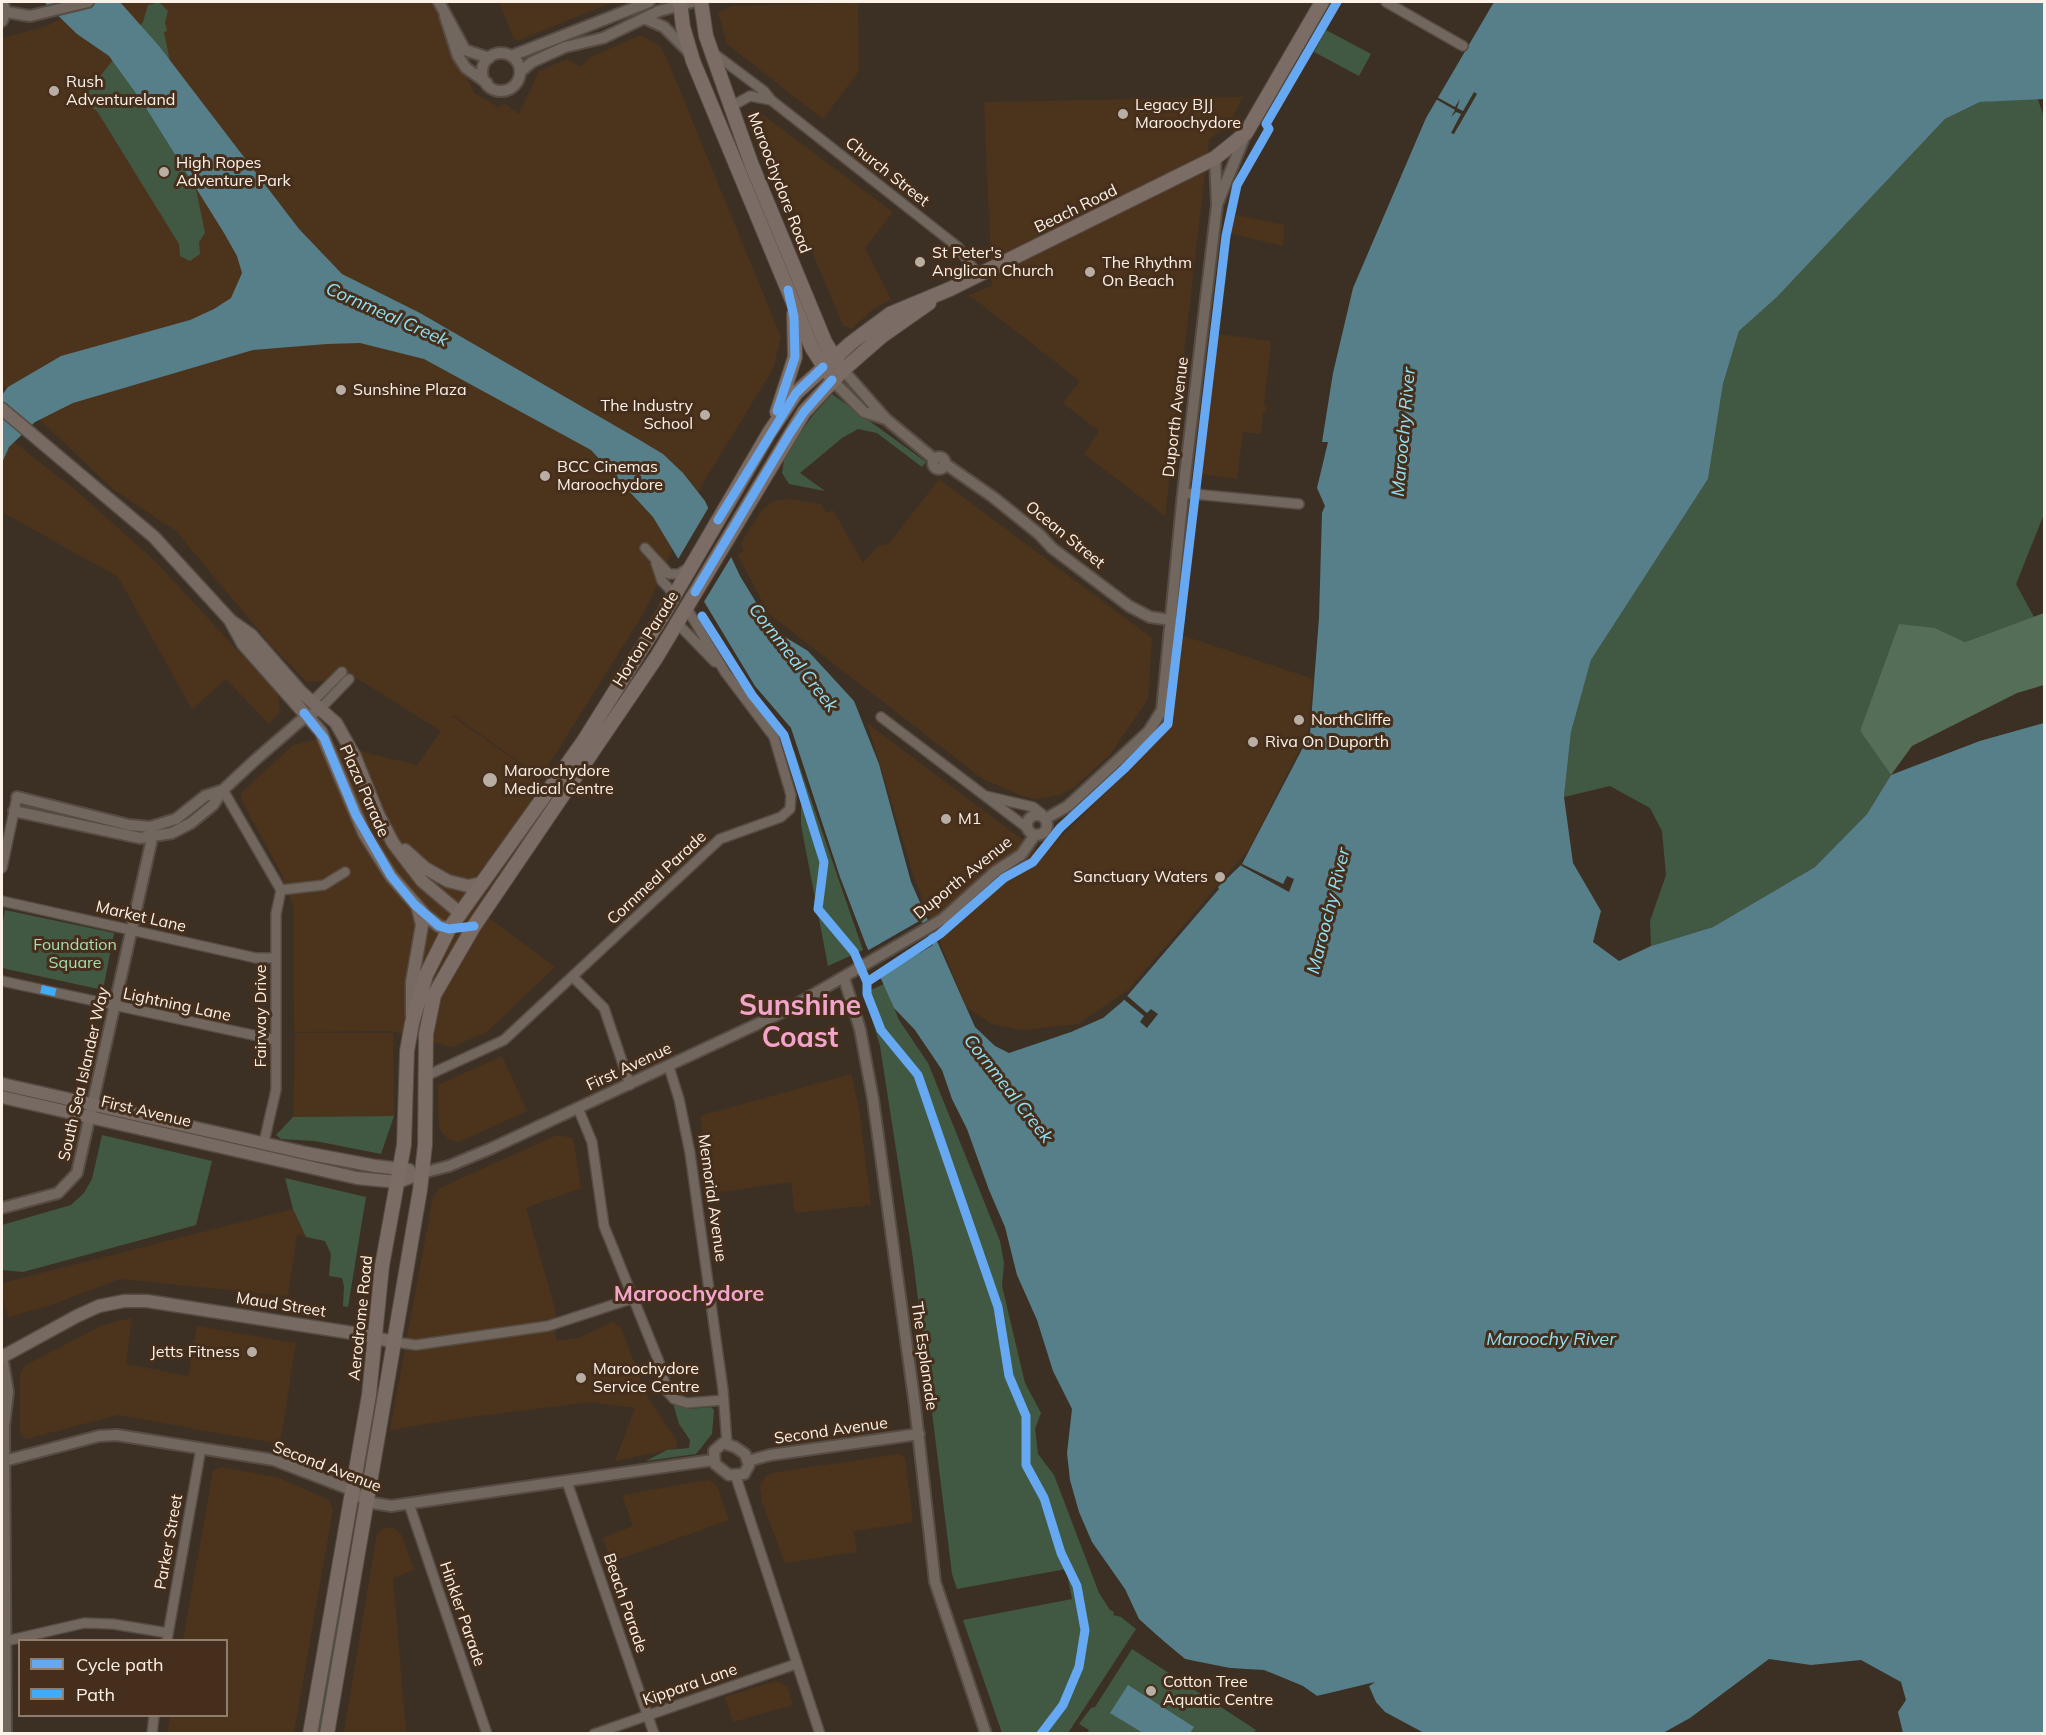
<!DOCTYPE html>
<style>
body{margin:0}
#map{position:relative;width:2046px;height:1735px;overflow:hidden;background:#3c3025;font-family:Mulish,sans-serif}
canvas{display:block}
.frame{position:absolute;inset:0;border:3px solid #fdf2e8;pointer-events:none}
.legend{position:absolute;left:18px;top:1639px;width:210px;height:78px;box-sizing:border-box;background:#452f1c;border:2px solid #8f7d6e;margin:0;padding:8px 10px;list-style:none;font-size:18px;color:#fdf2e8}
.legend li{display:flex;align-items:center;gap:12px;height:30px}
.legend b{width:30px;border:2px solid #8f7d6e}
</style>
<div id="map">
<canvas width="2046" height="1735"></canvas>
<div class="frame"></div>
<ul class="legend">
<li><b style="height:8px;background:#66a8f1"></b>Cycle path</li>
<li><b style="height:8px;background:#42abf6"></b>Path</li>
</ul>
</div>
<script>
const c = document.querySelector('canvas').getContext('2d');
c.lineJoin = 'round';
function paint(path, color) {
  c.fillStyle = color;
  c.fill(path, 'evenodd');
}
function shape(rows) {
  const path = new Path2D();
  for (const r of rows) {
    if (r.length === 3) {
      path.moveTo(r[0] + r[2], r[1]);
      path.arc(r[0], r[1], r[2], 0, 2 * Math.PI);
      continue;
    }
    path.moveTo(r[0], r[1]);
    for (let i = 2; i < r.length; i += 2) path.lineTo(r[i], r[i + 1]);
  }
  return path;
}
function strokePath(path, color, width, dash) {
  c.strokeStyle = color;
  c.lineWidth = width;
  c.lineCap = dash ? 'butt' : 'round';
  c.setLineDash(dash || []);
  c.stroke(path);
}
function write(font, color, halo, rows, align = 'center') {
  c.font = font + ' Mulish,sans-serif';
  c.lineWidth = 6;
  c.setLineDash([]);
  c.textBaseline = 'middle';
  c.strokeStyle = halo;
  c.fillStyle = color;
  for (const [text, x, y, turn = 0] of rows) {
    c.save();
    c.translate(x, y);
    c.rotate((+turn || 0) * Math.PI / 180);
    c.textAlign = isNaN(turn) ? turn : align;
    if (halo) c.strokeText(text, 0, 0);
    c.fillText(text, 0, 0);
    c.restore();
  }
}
paint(shape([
 [91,2,445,2,467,50,462,66,474,93,498,107,505,104,519,114,539,71,567,59,581,67,591,57,641,35,660,46,667,59,781,337,773,369,703,483,645,611,541,777,453,715,446,723,452,716,539,777,489,918,555,967,487,1032,452,1047,392,1031,294,1032,293,906,282,875,241,799,242,792,293,745,315,740,417,765,441,731,358,679,307,682,270,644,176,531,114,490,2,384,2,38,47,26],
 [499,2,613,2,520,40,514,39],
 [858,3,859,71,823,119,727,44,718,12,732,6],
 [1243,97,1228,125,1209,139,1165,516,1084,454,1099,431,1063,403,1080,381,969,295,992,286,984,102],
 [762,114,893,212,865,248,891,299,872,310,852,329,843,326,756,117],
 [1232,214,1284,225,1283,246,1228,233],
 [1210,333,1271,341,1264,404,1267,409,1263,413,1261,434,1243,432,1237,479,1200,474,1195,468],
 [2,435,18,445,79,493,156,562,278,694,280,712,269,724,226,679,192,709,118,577,2,512],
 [939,479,1152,638,1148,699,1109,756,1073,788,1060,795,1038,799,1025,797,983,779,769,614,737,554,744,551,741,543,761,511,774,501,787,499,821,504,826,513,833,510,863,563,878,546,889,544],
 [1181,635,1313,679,1308,733,1249,849,1128,990,1078,1024,1023,1030,992,1024,966,1007,915,880,867,723,1043,855,1173,726],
 [295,1033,393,1033,394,1116,293,1117],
 [502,1056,527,1111,459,1142,448,1139,439,1128,438,1085],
 [851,1074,859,1109,871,1205,795,1213,791,1182,712,1193,700,1116],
 [557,1135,573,1138,581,1188,526,1208,555,1309,556,1341,578,1338,613,1322,621,1328,647,1396,676,1440,677,1448,615,1461,635,1408,591,1402,455,1419,390,1430,433,1197,440,1188],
 [293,1209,306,1237,297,1234,288,1296,120,1279,51,1305,8,1317,2,1296,2,1283],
 [132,1318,126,1364,188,1376,197,1326,296,1343,280,1444,118,1415,26,1439,20,1433,20,1374,26,1365,103,1325],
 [899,1454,905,1458,913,1522,854,1531,857,1552,785,1563,762,1502,760,1487,765,1477,772,1473],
 [220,1467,277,1477,329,1500,333,1509,294,1733,167,1733,170,1716,226,1716,226,1640,183,1640,213,1471],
 [709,1480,717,1486,729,1520,611,1562,603,1538,633,1526,622,1495],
 [384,1528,394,1528,401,1534,414,1570,393,1578,406,1733,344,1733,377,1534],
 [775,1681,787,1686,793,1705,733,1722,725,1697]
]), '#4c331c');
paint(shape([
 [159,2,168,11,165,22,167,31,164,32,205,233,199,242,200,254,190,261,180,256,179,244,97,111,87,105,87,93,143,22,148,5],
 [1326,30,1371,54,1359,76,1314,52],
 [2037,97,2044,117,2044,514,2016,584,2034,617,1965,642,1935,628,1860,731,1891,775,1980,741,2044,723,1891,775,1867,814,1815,867,1713,927,1651,946,1650,921,1666,875,1662,831,1650,808,1610,786,1564,797,1571,732,1591,660,1708,479,1723,384,1739,331,1777,297,1945,119,1980,102],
 [832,394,926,462,922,467,877,433,858,429,842,438,800,473,825,491,789,484,782,473,785,454,813,415],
 [794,750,863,950,828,966,801,825,801,803,786,753],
 [5,910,114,933,103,990,2,968,2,926],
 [884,984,899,1020,928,1063,1000,1241,1004,1263,1002,1286,1025,1383,1041,1413,1035,1429,1038,1454,1054,1475,1099,1593,1110,1610,1114,1612,1113,1615,1121,1617,1136,1629,1068,1733,1002,1733,963,1620,1072,1599,1066,1569,957,1589,952,1574,913,1259,880,1046,864,993],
 [394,1116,381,1154,315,1141,281,1139,276,1135,293,1117],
 [102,1135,212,1161,196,1225,23,1272,2,1270,2,1225,71,1205,84,1193,92,1179],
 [285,1178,366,1197,348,1307,343,1306,344,1287,342,1278,329,1276,331,1254,325,1241,306,1237,293,1209],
 [673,1403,690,1409,711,1407,714,1410,712,1434,696,1454,646,1461,667,1450,689,1448,690,1440,679,1424],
 [343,1596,346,1597,323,1733,316,1734,335,1619],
 [1132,1649,1256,1730,1253,1734,1087,1734,1089,1730,1079,1724,1091,1708,1095,1707]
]), '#415943');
paint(shape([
 [2044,613,2044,685,2017,693,1912,746,1891,775,1860,731,1899,624,1935,628,1965,642]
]), '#556e57');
paint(shape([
 [44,2,120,2,159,46,299,229,342,274,420,313,638,439,663,454,683,473,705,501,740,576,768,622,785,637,808,651,854,701,879,764,911,882,958,989,975,1027,995,1046,1009,1053,1071,1032,1103,1018,1122,1002,1219,889,1218,887,1242,864,1310,734,1319,618,1322,513,1325,506,1317,488,1328,442,1322,442,1333,373,1353,288,1426,118,1494,2,2044,2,2044,99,1980,102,1945,119,1777,297,1739,331,1723,384,1708,479,1591,660,1571,732,1564,797,1573,863,1601,911,1593,942,1619,961,1651,946,1713,927,1815,867,1867,814,1891,775,1980,741,2044,723,2044,1733,1903,1733,1898,1712,1906,1700,1901,1682,1861,1660,1811,1665,1769,1659,1690,1718,1663,1733,1426,1734,1385,1712,1376,1702,1369,1686,1375,1682,1317,1696,1302,1686,1271,1673,1211,1666,1185,1659,1172,1649,1139,1619,1125,1589,1092,1542,1079,1512,1070,1480,1067,1453,1072,1409,1053,1371,1037,1320,1017,1275,1005,1227,989,1190,967,1129,952,1099,942,1070,915,1030,894,1008,866,945,840,877,791,728,755,686,653,517,591,450,424,359,360,343,327,344,253,350,73,403,35,422,9,447,2,463,2,395,8,387,61,356,190,320,214,309,231,298,242,273,237,256,224,233,143,103,109,56,77,34],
 [1128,1685,1194,1727,1190,1733,1143,1733,1110,1713]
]), '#567f89');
paint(shape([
 [1474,92,1477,94,1454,134,1451,133,1461,114,1456,112,1451,117,1455,110,1434,98,1435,96,1455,107,1460,99,1457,108,1463,111],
 [710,505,733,554,702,605,677,561],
 [1242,864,1283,884,1287,876,1294,879,1289,892,1240,865],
 [921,920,933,945,878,978,867,951],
 [1125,994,1147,1013,1151,1009,1158,1014,1147,1028,1140,1022,1144,1016,1122,998],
 [1135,1617,1185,1659,1230,1668,1264,1670,1303,1686,1317,1696,1376,1684,1316,1699,1301,1688,1271,1674,1229,1671,1184,1662]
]), '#3c3025');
const minor = shape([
 [1386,2,1463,46],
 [712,52,764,91,771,100,958,247,978,275],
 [732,106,750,96,771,100],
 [1183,493,1299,504],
 [645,548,669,574,679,574,688,568],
 [656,563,662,581,674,594],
 [677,623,715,662],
 [312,702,342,672],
 [320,709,349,679],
 [881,717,1026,827],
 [223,790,281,890],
 [986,796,1033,807,1042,814],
 [2,868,17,797],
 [281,890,324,885,345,872],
 [2,901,256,958,275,958],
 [573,977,604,1008,630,1085],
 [2,981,276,1040],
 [669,1067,679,1099,690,1153,723,1390,727,1444],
 [426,1076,504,1040,720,839,781,817,790,809,791,795,774,737,725,672,686,607],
 [578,1108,592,1142,604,1226,659,1362,667,1391,674,1399,687,1403,724,1400],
 [264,1142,276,1090,276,914,281,890],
 [394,1342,416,1345,548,1326,634,1298],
 [736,1477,820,1734],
 [567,1482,654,1734],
 [409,1504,487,1734],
 [167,1640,201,1448],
 [2,1642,84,1623,113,1624,168,1633],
 [152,1734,154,1716],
 [594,1734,796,1664]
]);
const tertiary = shape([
 [439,2,465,50,489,58],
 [6,12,30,16,88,2],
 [445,16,458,56,466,68,487,83],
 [644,18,664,27,691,54],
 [2,21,6,12,2,2],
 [501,72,19],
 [511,56,649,2],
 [520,72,532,62,565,47,603,38,659,11,692,2],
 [1218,202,1246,133],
 [843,370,886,419,934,459],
 [832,380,864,412,886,419],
 [939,463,6],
 [944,463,993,497,1039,534,1052,548,1129,606,1150,617,1171,620],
 [17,797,129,825,150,827,176,819,205,796,223,790],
 [14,811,140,838,172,833,191,823,213,805,223,790,254,761,299,722,320,709],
 [1037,825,10],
 [1045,819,1068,806,1117,761,1149,731,1162,710,1183,493,1217,205,1215,158],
 [844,978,860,1029,873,1099,915,1406,935,1582,986,1734],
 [422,1173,449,1166,492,1148,783,1012,943,919,996,871,1021,855,1035,835],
 [2,1208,58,1193,77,1173,151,843,150,827],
 [2,1356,8,1392,4,1426,6,1734],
 [723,1443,735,1447,745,1454,749,1465,744,1474,729,1475,715,1464,714,1451,723,1443],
 [4,1461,99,1436,117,1435,274,1460,352,1490,367,1502,391,1506,713,1460],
 [748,1461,770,1455,919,1434]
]);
const secondary = shape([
 [2,409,154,537,231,621,251,635,301,692,336,723,355,757,378,814,393,843,422,881,461,914],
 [231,622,243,644,321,732,364,833,391,876,425,915,439,926,449,929],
 [405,850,425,868,448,881,468,886,482,883],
 [412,1016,412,982,422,925,418,909],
 [2,1084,306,1153,375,1166,409,1170],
 [2,1097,357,1178,398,1182,422,1173],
 [2,1357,77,1316,99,1306,124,1301,147,1301,359,1334,394,1342]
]);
const primary = shape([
 [680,2,683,27,693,61,812,348,828,373],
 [701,2,706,36,751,163,825,342,838,363],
 [777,412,795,357,794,314],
 [310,1734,369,1395,382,1266,404,1145,407,1051,412,1023,426,975,449,929,583,742,664,613,769,433,796,393,851,343,890,314,950,289,1215,158,1246,133,1322,2],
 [327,1734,420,1190,425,1145,426,1034,434,995,474,926,656,658,804,412,843,370,882,336,929,303]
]);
strokePath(minor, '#564c43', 12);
strokePath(tertiary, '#564c43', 14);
strokePath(secondary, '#564c43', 15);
strokePath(primary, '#564c43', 16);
strokePath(minor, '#71675f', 9);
strokePath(tertiary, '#71675f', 10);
strokePath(secondary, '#766a62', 12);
strokePath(primary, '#7b6c66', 14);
strokePath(shape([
 [41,989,63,994]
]), '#42abf6', 8, [15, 8]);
strokePath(shape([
 [777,411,795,357,794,317,788,290],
 [718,520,796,393,823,367],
 [695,592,790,433,804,412,832,380],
 [702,616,752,695,784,735,824,862,818,909,854,952,867,982,867,994,881,1030,918,1075,998,1307,1009,1376,1026,1416,1026,1465,1044,1498,1061,1553,1077,1586,1085,1630,1079,1667,1063,1705,1041,1734],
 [304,713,324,738,356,815,391,876,415,905,439,926,449,929,474,926],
 [867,982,940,934,1004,878,1033,862,1060,828,1124,769,1168,724,1226,236,1237,185,1269,129,1266,124,1337,2]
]), '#66a8f1', 9);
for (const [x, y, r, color] of [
 [54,91,6,"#b9aea4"],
 [1123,114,6,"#b9aea4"],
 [164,172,6,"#b9aea4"],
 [920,262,6,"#b9aea4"],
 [1090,272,6,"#b9aea4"],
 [341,390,6,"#b9aea4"],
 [705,415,6,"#b9aea4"],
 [545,476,6,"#b9aea4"],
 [1299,720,6,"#b9aea4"],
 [1253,742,6,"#b9aea4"],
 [490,780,8,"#b9aea4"],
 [946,819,6,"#b9aea4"],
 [1220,877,6,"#b9aea4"],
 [252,1352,6,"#b9aea4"],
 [581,1378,6,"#b9aea4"],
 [1151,1691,6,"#b9aea4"]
]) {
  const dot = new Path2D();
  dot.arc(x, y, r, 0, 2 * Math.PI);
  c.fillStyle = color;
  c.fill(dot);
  strokePath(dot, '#452f1c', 2);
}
write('16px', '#fdf2e8', '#452f1c', [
 ["Rush",66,82],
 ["Adventureland",66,100],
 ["Legacy BJJ",1135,105],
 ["Maroochydore",1135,123],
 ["High Ropes",176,163],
 ["Adventure Park",176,181],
 ["St Peter's",932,253],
 ["Anglican Church",932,271],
 ["The Rhythm",1102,263],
 ["On Beach",1102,281],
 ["Sunshine Plaza",353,390],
 ["The Industry",693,406,"right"],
 ["School",693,424,"right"],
 ["BCC Cinemas",557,467],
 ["Maroochydore",557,485],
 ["NorthCliffe",1311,720],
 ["Riva On Duporth",1265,742],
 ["Maroochydore",504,771],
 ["Medical Centre",504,789],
 ["M1",958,819],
 ["Sanctuary Waters",1208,877,"right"],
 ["Jetts Fitness",240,1352,"right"],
 ["Maroochydore",593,1369],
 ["Service Centre",593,1387],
 ["Cotton Tree",1163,1682],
 ["Aquatic Centre",1163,1700]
], 'left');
write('16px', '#fdf2e8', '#452f1c', [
 ["Church Street",887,172,38],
 ["Maroochydore Road",779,183,69],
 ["Beach Road",1076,209,-26],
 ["Duporth Avenue",1176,417,-83],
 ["Ocean Street",1065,535,39],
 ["Horton Parade",646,639,-58],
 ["Plaza Parade",364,791,66],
 ["Cornmeal Parade",657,878,-43],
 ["Duporth Avenue",963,878,-39],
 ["Market Lane",141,917,13],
 ["Lightning Lane",177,1005,12],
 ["Fairway Drive",261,1016,-90],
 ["First Avenue",629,1067,-25],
 ["South Sea Islander Way",84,1074,-77],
 ["First Avenue",146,1112,13],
 ["Memorial Avenue",712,1198,82],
 ["Maud Street",281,1305,9],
 ["Aerodrome Road",361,1318,-84],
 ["The Esplanade",924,1356,82],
 ["Second Avenue",831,1431,-8],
 ["Second Avenue",327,1467,21],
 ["Parker Street",169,1542,-80],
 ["Beach Parade",625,1603,71],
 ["Hinkler Parade",462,1614,71],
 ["Kippara Lane",690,1685,-19]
]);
write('16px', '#a7deb2', '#452f1c', [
 ["Foundation",75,945],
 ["Square",75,963]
]);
write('italic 18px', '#92e2f6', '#452f1c', [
 ["Cornmeal Creek",387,315,24],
 ["Maroochy River",1404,432,-85],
 ["Cornmeal Creek",793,658,52],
 ["Maroochy River",1329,911,-76],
 ["Cornmeal Creek",1008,1089,52],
 ["Maroochy River",1551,1340]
]);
write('bold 22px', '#f1a5ca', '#452f1c', [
 ["Maroochydore",689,1294]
]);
write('bold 28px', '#f1a5ca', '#452f1c', [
 ["Sunshine",800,1007],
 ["Coast",800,1039]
]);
</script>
